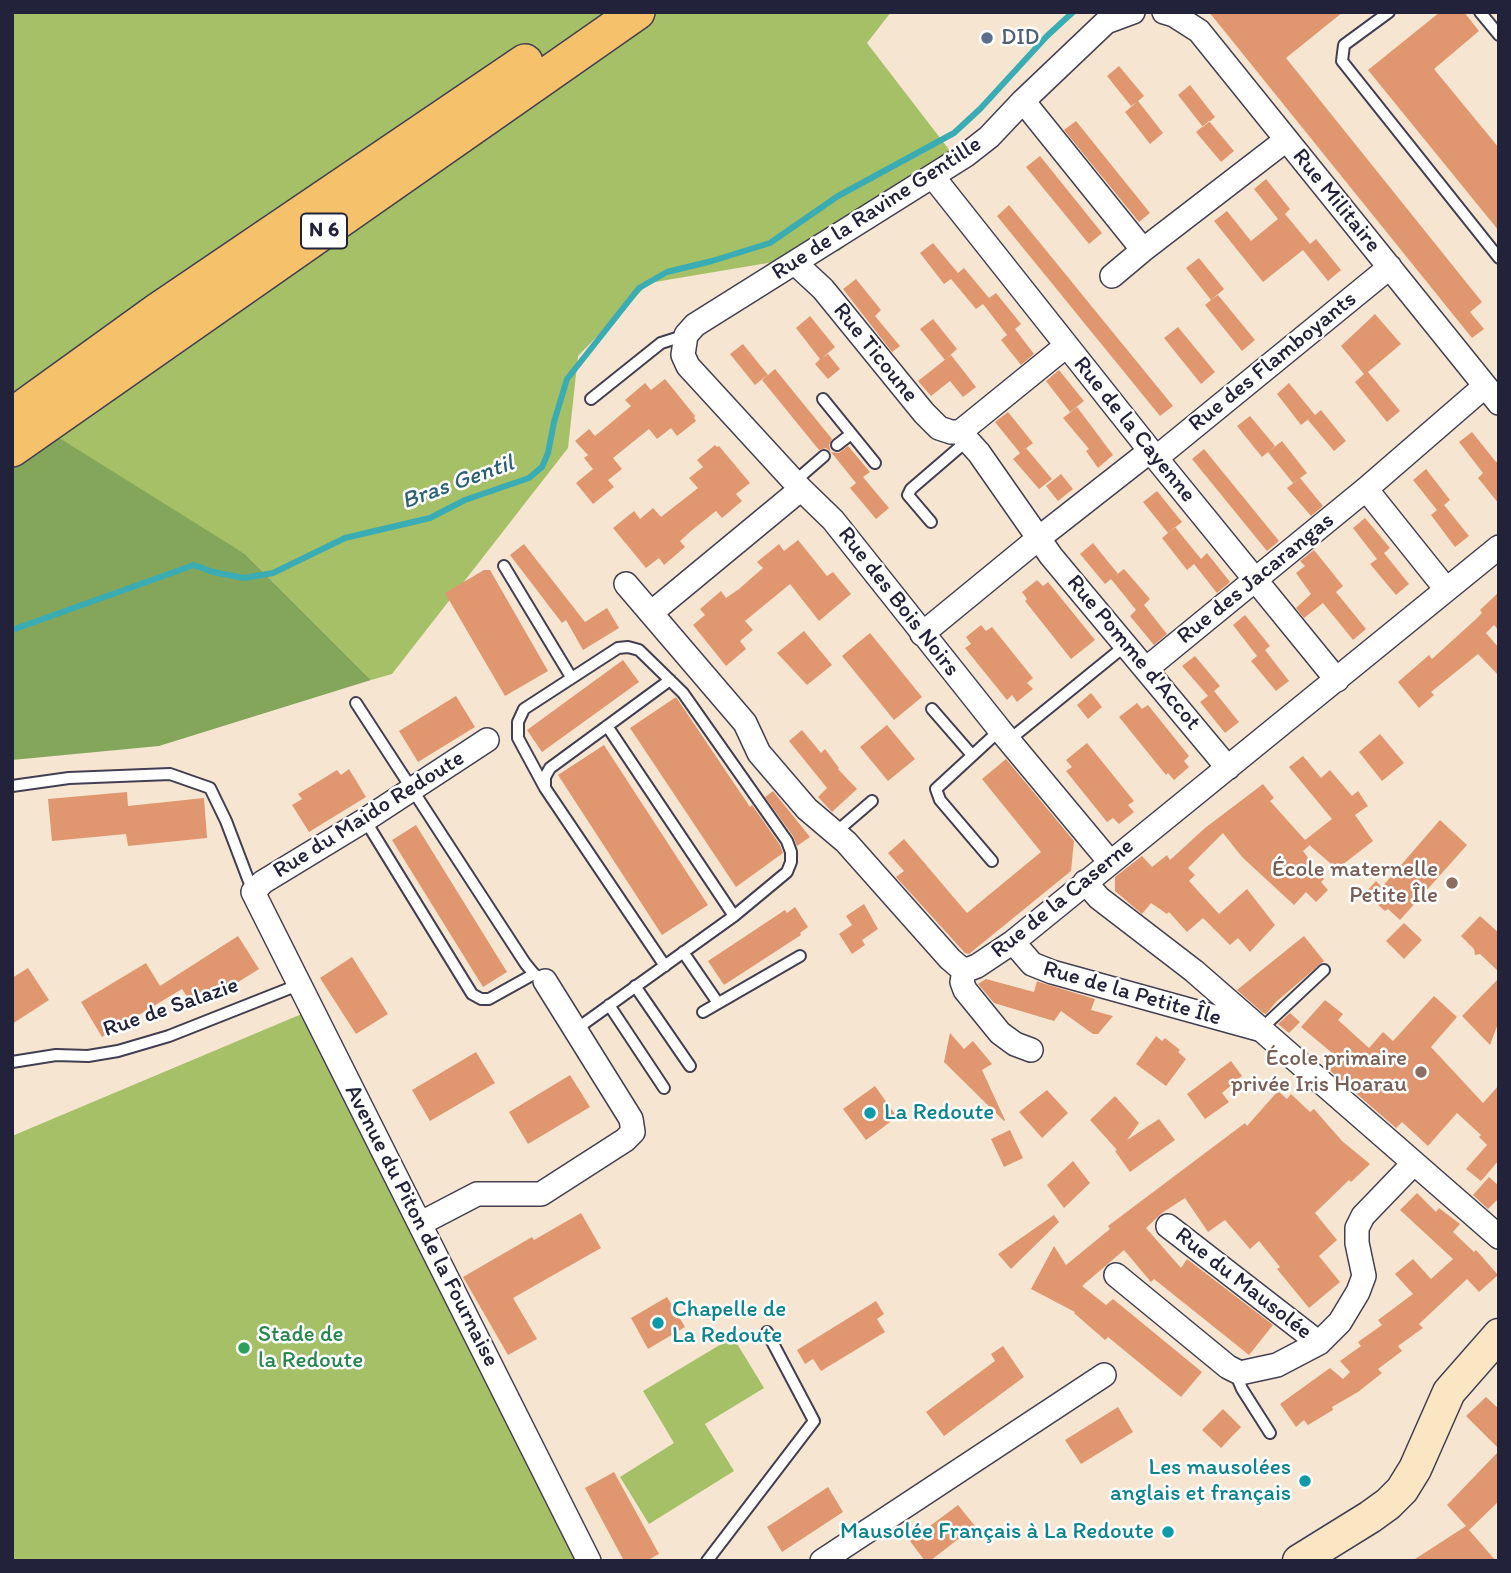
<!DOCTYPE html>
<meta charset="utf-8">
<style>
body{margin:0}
#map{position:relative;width:1511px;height:1573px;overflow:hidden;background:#f6e6d1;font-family:Itim,sans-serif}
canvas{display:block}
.frame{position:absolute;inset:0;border:14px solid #22223b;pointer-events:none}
</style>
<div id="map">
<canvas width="1511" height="1573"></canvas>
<div class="frame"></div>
</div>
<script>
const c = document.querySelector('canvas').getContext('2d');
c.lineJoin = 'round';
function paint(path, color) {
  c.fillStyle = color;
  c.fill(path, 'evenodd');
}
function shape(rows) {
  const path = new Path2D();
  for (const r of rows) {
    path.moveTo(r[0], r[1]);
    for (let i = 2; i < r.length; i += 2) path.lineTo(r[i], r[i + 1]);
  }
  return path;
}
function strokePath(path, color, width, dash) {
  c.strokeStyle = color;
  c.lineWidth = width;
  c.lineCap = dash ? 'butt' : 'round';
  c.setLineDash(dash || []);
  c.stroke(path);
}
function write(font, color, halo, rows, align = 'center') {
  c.font = font + ' Itim,sans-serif';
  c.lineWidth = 5;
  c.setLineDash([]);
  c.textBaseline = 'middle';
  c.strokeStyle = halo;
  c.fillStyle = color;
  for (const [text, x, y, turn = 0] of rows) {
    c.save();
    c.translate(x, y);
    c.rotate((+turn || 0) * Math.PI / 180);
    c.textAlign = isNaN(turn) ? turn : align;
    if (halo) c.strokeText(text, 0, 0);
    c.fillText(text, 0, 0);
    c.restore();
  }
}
paint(shape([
 [12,12,891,12,867,43,954,156,839,251,649,283,578,356,568,448,392,674,371,680,245,554,12,424],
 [304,1013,583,1561,12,1561,12,1136],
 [733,1337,764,1388,705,1424,734,1471,649,1524,620,1477,674,1443,643,1391]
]), '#a5c066');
paint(shape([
 [12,424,48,431,245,554,371,680,159,746,12,760]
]), '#84a65b');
strokePath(shape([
 [12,630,194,565,213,572,244,578,273,573,345,538,430,518,465,500,529,478,542,467,548,453,554,422,567,379,639,288,667,272,712,261,770,243,838,196,954,133,980,109,1047,36,1073,12]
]), '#3aacb4', 6);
paint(shape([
 [1209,12,1343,12,1286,58,1482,302,1470,312,1484,329,1472,338],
 [1440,12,1464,12,1479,31,1434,69,1499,148,1499,231,1368,70],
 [1119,66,1144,96,1138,101,1163,133,1150,144,1125,112,1137,102,1131,106,1107,76],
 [1190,85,1215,117,1203,127,1178,95],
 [1076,121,1150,213,1139,222,1064,130],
 [1209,121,1234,151,1221,162,1196,132],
 [1040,156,1102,233,1089,244,1026,167],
 [1266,179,1290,209,1285,214,1310,244,1316,239,1341,270,1328,281,1303,250,1263,282,1214,221,1227,211,1251,241,1278,219,1254,189],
 [1009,205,1173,406,1160,416,997,216],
 [933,243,958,273,964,268,989,298,996,293,1021,324,1015,329,1034,354,1021,365,1001,340,1007,335,983,304,976,309,951,279,944,284,920,253],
 [1199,258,1224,289,1211,300,1218,295,1255,340,1242,351,1205,305,1211,300,1186,268],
 [856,279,881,310,875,316,900,346,892,352,843,289],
 [1375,314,1401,344,1368,372,1400,411,1387,422,1355,382,1364,374,1341,346],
 [810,316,835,347,822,358,828,354,840,369,828,379,815,364,820,359,796,328],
 [933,319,957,349,945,360,920,329],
 [1178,327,1215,372,1201,384,1164,338],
 [743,344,768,375,775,369,832,439,829,445,831,452,826,448,819,450,762,380,767,375,755,385,730,354],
 [951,355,976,387,963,397,950,381,931,396,918,381],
 [1059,370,1084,401,1070,412,1046,381],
 [665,379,695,416,694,418,696,421,677,436,671,428,657,439,649,429,613,458,622,469,608,480,614,487,593,504,576,483,593,469,584,458,588,455,575,441,589,429,595,436,606,427,631,406,625,400,645,383,651,390],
 [1289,383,1315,415,1321,410,1346,441,1334,451,1308,420,1310,418,1301,425,1277,394],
 [1077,407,1113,455,1098,468,1086,451,1089,449,1063,418],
 [1008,412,1033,443,1020,453,995,422],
 [1250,416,1275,446,1268,452,1282,441,1307,473,1293,483,1268,452,1262,457,1237,426],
 [1472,432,1496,462,1499,460,1499,504,1478,478,1483,473,1459,442],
 [715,445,717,447,719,446,750,483,736,494,742,501,722,518,716,511,691,531,680,541,685,547,664,565,659,558,646,568,613,528,634,511,640,519,653,508,661,517,698,488,689,478,703,467,697,460],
 [848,446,870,472,863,477,889,508,876,519,850,488,856,483,831,452,839,453],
 [1026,448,1052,479,1039,489,1013,459],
 [1204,449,1279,541,1267,551,1192,459],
 [1426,469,1450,500,1443,506,1444,505,1469,536,1455,547,1431,515,1437,510,1413,480],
 [1061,474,1073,489,1058,501,1046,486],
 [1300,478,1323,506,1311,516,1287,488],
 [1157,491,1182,522,1168,533,1143,502],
 [1365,518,1390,548,1384,553,1409,584,1396,595,1370,564,1377,559,1353,528],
 [1175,527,1201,559,1207,553,1230,582,1217,593,1194,564,1187,570,1162,538],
 [798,540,827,576,833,572,851,594,819,621,790,584,745,621,753,630,740,641,746,649,726,666,693,625,705,615,700,609,721,591,726,598,739,589,763,568,757,562,779,544,784,551],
 [1093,543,1118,574,1116,575,1124,569,1150,599,1144,605,1167,634,1154,645,1130,616,1136,610,1124,595,1111,579,1105,584,1080,554],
 [524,544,585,622,607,608,619,628,583,650,566,620,562,623,510,555],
 [1314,550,1343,586,1336,592,1366,629,1353,640,1323,603,1304,618,1296,608,1311,594,1296,573,1305,566,1300,561],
 [484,570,490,570,548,671,505,696,445,593],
 [1037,580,1043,586,1048,582,1095,640,1071,659,1025,601,1027,599,1022,592],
 [1499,592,1499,631,1494,625,1486,633,1499,648,1499,676,1478,654,1431,692,1434,695,1419,708,1398,682,1429,655,1432,659,1476,619,1482,613,1480,610],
 [1245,615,1270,646,1265,650,1289,681,1276,691,1251,661,1257,656,1233,625],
 [981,625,986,631,992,627,1033,678,1027,683,1033,689,1017,702,1012,695,1007,700,965,648,971,644,966,637],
 [804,631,832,665,807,685,777,653],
 [870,633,922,697,894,720,842,656],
 [1195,656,1220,686,1214,691,1239,722,1225,733,1200,702,1208,696,1182,666],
 [623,660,639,682,542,752,527,730],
 [1091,693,1102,707,1088,719,1077,705],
 [456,696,475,727,418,762,399,731],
 [676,697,750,807,752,805,780,845,783,853,736,887,630,728],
 [1137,703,1142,709,1148,705,1189,756,1184,761,1189,767,1174,780,1168,773,1166,775,1119,717],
 [887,725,915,759,888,781,860,747],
 [802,730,821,753,825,749,839,768,838,769,857,789,832,812,818,797,827,788,789,741],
 [1380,734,1404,763,1382,781,1359,752],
 [1087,743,1134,801,1128,805,1134,812,1119,824,1113,818,1107,822,1066,771,1072,767,1066,760],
 [604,745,708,905,662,935,558,775],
 [1303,756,1321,778,1330,770,1352,796,1358,791,1368,806,1355,815,1373,841,1337,869,1308,844,1310,845,1303,851,1324,879,1321,882,1328,890,1316,902,1306,892,1294,905,1242,857,1223,833,1188,868,1195,875,1189,881,1219,914,1247,889,1275,925,1250,952,1238,938,1230,945,1203,918,1187,932,1169,912,1167,914,1151,903,1142,914,1115,891,1115,877,1142,856,1152,867,1167,855,1170,860,1205,828,1263,784,1274,798,1270,801,1305,840,1332,819,1289,767],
 [1006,759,1074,841,1071,871,969,954,965,953,896,877,904,871,888,853,904,839,967,913,1041,852,982,779],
 [349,769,366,797,309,832,292,805,302,799,298,794,337,770,341,775],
 [773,791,810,837,797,846,793,836,765,797],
 [127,792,128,806,204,798,207,838,128,846,126,834,52,841,48,799],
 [1440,820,1467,845,1400,920,1388,909,1385,911,1365,893,1376,881,1382,887],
 [416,825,507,972,483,987,392,840],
 [864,904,878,929,862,940,865,945,852,954,839,934,852,925,846,916],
 [795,907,808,927,800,933,801,935,724,985,708,961,785,910,787,913],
 [1480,916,1499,933,1499,972,1480,954,1475,955,1474,949,1461,936],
 [1404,923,1422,940,1404,959,1386,941],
 [238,936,259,969,195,1009,182,989,102,1037,81,1002,146,963,160,986],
 [1304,936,1324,961,1277,1001,1266,1014,1263,1013,1237,990],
 [352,957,388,1014,356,1034,320,978],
 [28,968,49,1000,12,1024,12,978],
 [1499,978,1499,1021,1490,1045,1462,1016],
 [986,979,1034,992,1037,981,1039,982,1095,999,1091,1010,1113,1016,1098,1034,1093,1034,1061,1011,1054,1021,994,1003,978,984],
 [1434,996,1457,1017,1431,1047,1483,1103,1499,1085,1499,1160,1481,1181,1466,1169,1487,1145,1479,1137,1481,1135,1457,1113,1428,1146,1402,1122,1396,1128,1327,1068,1337,1057,1301,1027,1325,1000,1343,1014,1338,1020,1369,1048,1383,1032,1393,1041],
 [1290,1013,1300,1022,1289,1033,1278,1024],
 [950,1033,964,1049,973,1041,992,1064,982,1070,1005,1120,1004,1121,944,1062],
 [1156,1036,1162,1041,1165,1038,1180,1050,1178,1052,1186,1059,1166,1086,1136,1064],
 [476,1052,495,1083,430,1121,412,1090],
 [1231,1061,1242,1076,1222,1093,1229,1102,1205,1119,1187,1094],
 [570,1075,590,1107,528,1144,509,1112],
 [875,1086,897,1117,866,1140,843,1109],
 [1047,1090,1068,1113,1042,1138,1019,1112],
 [1278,1091,1287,1099,1291,1094,1310,1112,1314,1109,1342,1141,1370,1164,1351,1182,1349,1180,1315,1213,1337,1240,1319,1256,1340,1282,1309,1308,1277,1269,1280,1267,1259,1241,1250,1249,1225,1220,1208,1232,1185,1198,1162,1213,1146,1228,1181,1268,1187,1259,1273,1325,1249,1355,1154,1279,1151,1282,1124,1250,1082,1286,1106,1305,1113,1299,1202,1372,1181,1397,1108,1337,1105,1340,1074,1313,1075,1312,1031,1289,1054,1246,1066,1265,1110,1229,1108,1226,1245,1123,1247,1126],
 [1115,1096,1139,1123,1127,1140,1159,1119,1175,1140,1130,1172,1115,1151,1117,1150,1090,1120],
 [1010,1130,1023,1158,1004,1167,991,1139],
 [1073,1161,1090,1183,1064,1208,1047,1185],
 [1489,1177,1499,1186,1499,1198,1488,1209,1473,1195],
 [1417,1193,1436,1212,1439,1208,1460,1224,1453,1232,1474,1252,1476,1250,1498,1275,1479,1292,1467,1279,1419,1324,1423,1328,1398,1346,1402,1351,1378,1369,1382,1373,1358,1392,1332,1407,1333,1410,1308,1425,1304,1420,1296,1427,1280,1404,1330,1368,1343,1379,1350,1372,1340,1361,1361,1346,1358,1342,1382,1325,1378,1320,1413,1294,1395,1274,1413,1259,1431,1279,1453,1259,1400,1210],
 [581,1213,601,1248,513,1298,537,1339,508,1355,463,1277,532,1237,534,1240],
 [1054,1215,1059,1222,1011,1269,998,1254],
 [667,1297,685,1327,648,1349,631,1318],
 [876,1301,884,1314,877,1319,885,1332,821,1371,813,1359,805,1364,797,1350],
 [1003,1346,1024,1377,944,1436,926,1412,995,1361,991,1354],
 [1486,1397,1499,1409,1499,1449,1466,1416],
 [1118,1407,1133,1432,1081,1464,1065,1440],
 [1223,1409,1241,1427,1221,1448,1202,1430],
 [1499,1451,1499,1501,1469,1530,1496,1561,1412,1561,1466,1526,1447,1505],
 [614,1472,659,1554,646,1561,624,1561,585,1488],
 [828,1487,843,1512,782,1552,767,1527],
 [958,1505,975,1526,930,1561,925,1561,910,1541]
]), '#e09770');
const service = shape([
 [1389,12,1344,45,1342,61,1499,258],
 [1480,12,1499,35],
 [591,399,661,343,686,335],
 [823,399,875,463],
 [837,445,851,434],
 [794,482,824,456],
 [931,522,908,495,911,489,968,440],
 [504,566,571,677],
 [356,703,525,963,534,974,545,981],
 [932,709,972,755],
 [607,726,734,916],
 [1009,740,1126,645],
 [12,786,69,778,170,774,210,788,226,821,253,892],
 [545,788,518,738,518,722,524,709,618,648,628,647,639,650,683,693,787,841,791,852,791,862,787,872,734,916,575,1030],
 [365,820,472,994,481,999,489,999,534,974],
 [836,832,872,801],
 [992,861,940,800,936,789,1000,730],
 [683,952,718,1003],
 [665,966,545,788,545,777,550,768,670,680],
 [635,986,690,1066],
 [609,1005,664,1088],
 [703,1012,800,956],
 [1261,1029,1324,970],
 [12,1062,56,1055,88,1056,118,1051,169,1036,298,985],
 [1240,1373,1239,1382,1242,1389,1270,1433],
 [707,1561,814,1421,767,1332]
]);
const minor = shape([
 [1164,12,1174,15,1199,31,1499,403],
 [1023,101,1143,250,1286,140],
 [934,178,1156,458,1337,680],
 [795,263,823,289,924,413,939,428,951,432,960,432,1066,346],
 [1112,276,1143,250],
 [960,432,979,453,1051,556,1228,768],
 [1156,458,1390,267],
 [1366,489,1446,589],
 [626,584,745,723,759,753,807,809,846,842,950,959,964,971,977,966,1013,942,1499,547],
 [651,613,801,489],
 [922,634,1039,538,1150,451],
 [1146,669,1366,489,1485,386],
 [487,740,365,820,263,882,253,892,589,1561],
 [1110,862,1000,730,833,520,801,489,688,366,683,355,686,335,695,325,966,155,989,137,1023,101,1106,22,1133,12],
 [1085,882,1099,898,1194,971,1499,1237],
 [1013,942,1032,964,1052,972,1258,1029],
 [964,971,962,982,965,990,1000,1033,1015,1044,1031,1050],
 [418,1220,429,1219,477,1194,541,1194,625,1140,633,1132,631,1119,545,981],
 [1168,1226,1319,1343],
 [1116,1275,1228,1367,1240,1373,1277,1365,1319,1343,1340,1322,1358,1292,1364,1276,1357,1243,1357,1228,1363,1216,1414,1163],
 [822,1561,1104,1375]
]);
const secondary = shape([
 [1299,1561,1370,1517,1388,1504,1402,1490,1415,1469,1449,1392,1499,1335]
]);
const primary = shape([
 [12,416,159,310,525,62],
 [12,449,637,12]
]);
strokePath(service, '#423f52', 14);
strokePath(minor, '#423f52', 26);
strokePath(secondary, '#423f52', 35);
strokePath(primary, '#423f52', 38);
strokePath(service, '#fff', 10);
strokePath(minor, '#fff', 23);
strokePath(secondary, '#fbe6c4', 32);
strokePath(primary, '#f5c16b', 35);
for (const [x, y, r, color] of [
 [987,38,7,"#5c6f8a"],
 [1452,883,7,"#8d6e63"],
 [1421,1072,7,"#8d6e63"],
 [870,1113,7,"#0f9aa8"],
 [658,1323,7,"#0f9aa8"],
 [244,1348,7,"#2e9e5b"],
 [1305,1481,7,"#0f9aa8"],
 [1168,1532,7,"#0f9aa8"]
]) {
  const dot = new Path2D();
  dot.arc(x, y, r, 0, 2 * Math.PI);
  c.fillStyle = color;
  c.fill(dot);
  strokePath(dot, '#fff', 2.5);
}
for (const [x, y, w] of [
 [324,231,46]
]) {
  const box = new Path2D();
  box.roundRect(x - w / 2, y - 17.5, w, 35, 5);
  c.fillStyle = '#fff';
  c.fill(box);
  strokePath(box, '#22223b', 2);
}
write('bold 21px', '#22223b', null, [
 ["N 6",324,231]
]);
write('23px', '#4e5e75', '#fff', [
 ["DID",1001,38]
], 'left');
write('23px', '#22223b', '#fff', [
 ["Rue Militaire",1336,201,51],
 ["Rue de la Ravine Gentille",877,209,-33],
 ["Rue Ticoune",875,353,51],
 ["Rue des Flamboyants",1273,362,-39],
 ["Rue de la Cayenne",1134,430,51],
 ["Rue des Jacarangas",1256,579,-39],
 ["Rue des Bois Noirs",898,602,52],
 ["Rue Pomme d'Accot",1133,653,50],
 ["Rue du Maido Redoute",369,815,-32],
 ["Rue de la Caserne",1063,899,-39],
 ["Rue de la Petite Île",1132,994,16],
 ["Rue de Salazie",171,1008,-19],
 ["Avenue du Piton de la Fournaise",421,1226,63],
 ["Rue du Mausolée",1243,1284,38]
]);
write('23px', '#785e54', '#fff', [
 ["École maternelle",1438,870],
 ["Petite Île",1438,896],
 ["École primaire",1407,1059],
 ["privée Iris Hoarau",1407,1085]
], 'right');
write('23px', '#0d838f', '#fff', [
 ["La Redoute",884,1113],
 ["Chapelle de",672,1310],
 ["La Redoute",672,1336],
 ["Les mausolées",1291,1468,"right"],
 ["anglais et français",1291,1494,"right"],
 ["Mausolée Français à La Redoute",1154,1532,"right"]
], 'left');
write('23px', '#27864d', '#fff', [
 ["Stade de",258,1335],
 ["la Redoute",258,1361]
], 'left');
write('italic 24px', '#2d6071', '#fff', [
 ["Bras Gentil",458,483,-20]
]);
</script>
